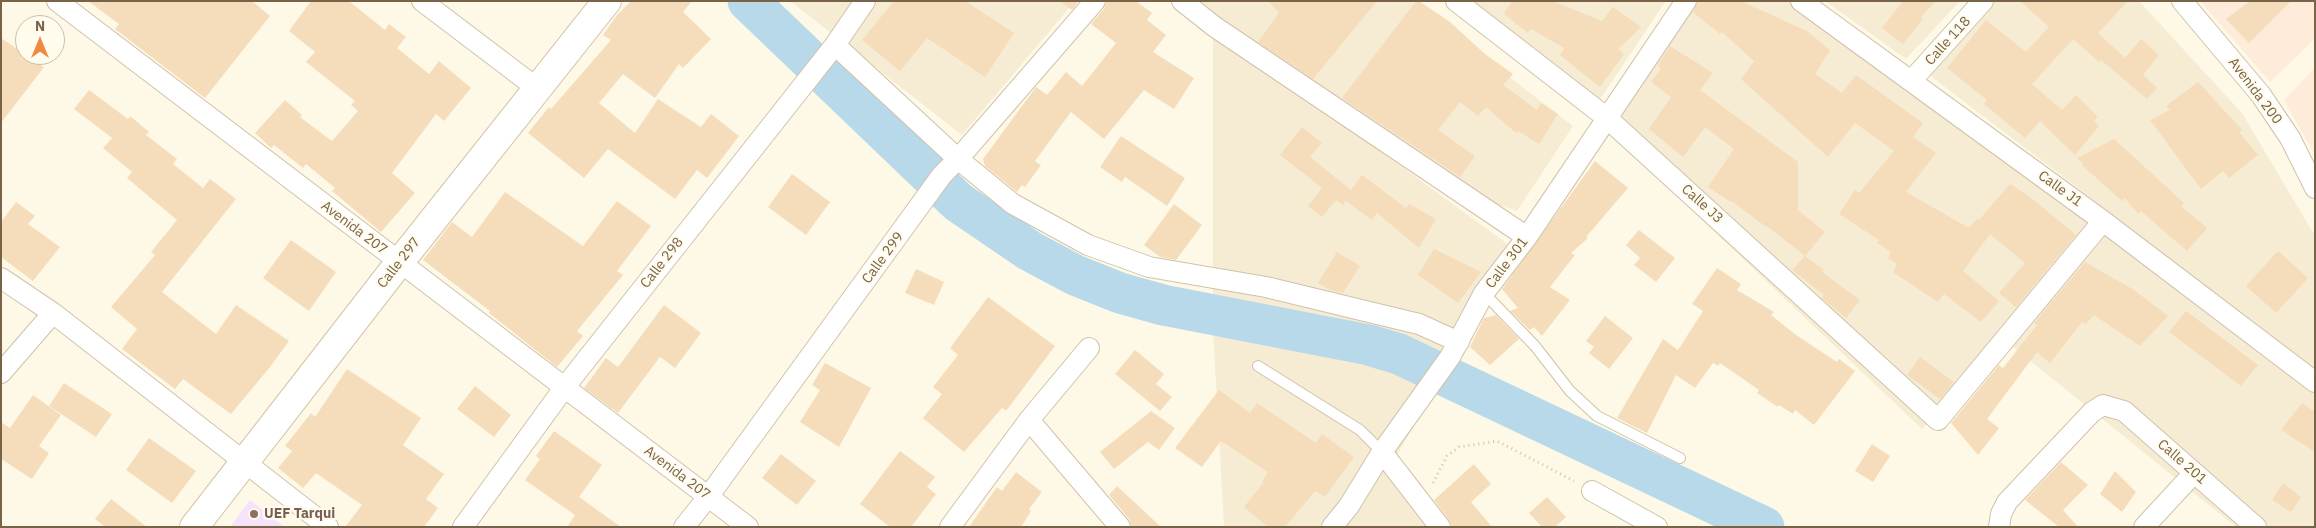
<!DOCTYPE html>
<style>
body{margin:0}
#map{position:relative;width:2316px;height:528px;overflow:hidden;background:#fef9e6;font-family:"IBM Plex Sans",sans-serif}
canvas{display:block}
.frame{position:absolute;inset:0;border:2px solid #796348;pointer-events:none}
.north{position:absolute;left:15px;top:15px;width:50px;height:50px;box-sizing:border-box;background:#fffbed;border:1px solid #c9beab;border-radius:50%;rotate:0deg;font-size:14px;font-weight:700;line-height:20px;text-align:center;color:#796348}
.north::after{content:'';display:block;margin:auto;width:18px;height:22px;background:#ee8a44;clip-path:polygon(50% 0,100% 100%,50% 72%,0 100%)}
</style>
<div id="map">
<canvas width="2316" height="528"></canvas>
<div class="frame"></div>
<div class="north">N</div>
</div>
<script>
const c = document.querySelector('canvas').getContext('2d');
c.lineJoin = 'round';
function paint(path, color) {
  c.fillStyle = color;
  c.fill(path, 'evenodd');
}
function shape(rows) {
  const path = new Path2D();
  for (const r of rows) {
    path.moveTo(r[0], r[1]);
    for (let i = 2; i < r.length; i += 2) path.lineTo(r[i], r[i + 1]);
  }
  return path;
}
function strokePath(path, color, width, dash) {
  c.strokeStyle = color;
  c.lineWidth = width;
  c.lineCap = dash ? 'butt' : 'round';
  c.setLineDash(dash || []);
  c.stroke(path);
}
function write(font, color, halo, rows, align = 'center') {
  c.font = font + ' "IBM Plex Sans",sans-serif';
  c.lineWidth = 4.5;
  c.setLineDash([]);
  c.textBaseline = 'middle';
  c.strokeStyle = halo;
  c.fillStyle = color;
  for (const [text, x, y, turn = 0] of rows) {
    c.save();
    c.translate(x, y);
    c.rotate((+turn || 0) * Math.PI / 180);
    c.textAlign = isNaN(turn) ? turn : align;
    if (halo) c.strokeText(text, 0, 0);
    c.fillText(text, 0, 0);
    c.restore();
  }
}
paint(shape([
 [790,1,1075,1,962,135],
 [1197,1,1411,1,1573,126,1517,211,1452,190],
 [1466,1,1666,1,1596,105],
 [1683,1,1800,1,2315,389,2315,527,2236,527,2002,338,1922,429,1598,121],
 [1825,1,1960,1,1906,59],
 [1993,1,2139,1,2242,113,2315,236,2315,369,1924,71],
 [1213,29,1513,248,1394,461,1442,527,1224,527,1213,330]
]), '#f6ecd3');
paint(shape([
 [2200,1,2315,1,2315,39,2270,82],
 [2315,68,2315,155,2284,100]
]), '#feebd9');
paint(shape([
 [250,500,285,527,230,527]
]), '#f6e2fa');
strokePath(shape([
 [748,1,958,202,1030,251,1075,275,1120,293,1163,305,1369,345,1399,354,1764,527]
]), '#b8d9e9', 41);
paint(shape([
 [88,1,252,1,270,16,205,98,115,29,119,24],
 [311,1,349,1,385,30,389,24,406,37,397,48,429,74,439,61,471,88,444,121,436,114,392,173,415,193,381,232,332,191,335,188,306,164,303,168,274,145,271,148,255,133,285,100,302,115,300,117,332,141,358,111,351,105,355,101,306,62,315,52,289,31],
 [631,1,692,1,683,12,711,39,683,68,679,64,655,98,623,74,599,103,635,133,658,99,701,127,711,114,739,136,707,178,697,170,675,199,608,149,584,178,528,133,549,107,551,109,611,40,603,35,617,15],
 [894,1,965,1,1014,33,985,77,927,38,900,71,862,40],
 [1060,1,1079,1,1072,10],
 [1107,1,1136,1,1152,13,1147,20,1166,35,1153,52,1194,78,1174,109,1144,90,1104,139,1071,112,1035,161,1041,165,1025,187,1022,185,1017,192,985,166,983,159,1036,87,1047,95,1066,72,1082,86,1116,43,1091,24,1104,9],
 [1268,1,1377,1,1313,79,1258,42,1279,13],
 [1416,1,1419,1,1450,22,1485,54,1513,74,1503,85,1537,110,1541,103,1558,114,1539,144,1518,131,1516,133,1486,107,1478,116,1460,102,1438,130,1475,156,1460,177,1342,98],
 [1512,1,1552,1,1602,21,1613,7,1641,27,1618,49,1624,54,1600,87,1560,55,1564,48,1531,29,1528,33,1504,14],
 [1698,1,1741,1,1807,31,1830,50,1815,74,1842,93,1856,75,1923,123,1913,137,1936,153,1906,192,1969,228,1977,219,1979,220,2010,184,2030,197,2076,235,2016,307,1999,293,2025,263,1990,234,1963,271,1999,301,1981,322,1944,294,1938,302,1893,272,1897,264,1888,258,1891,252,1877,243,1879,240,1839,214,1855,190,1859,193,1894,151,1855,123,1828,157,1741,79,1754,61,1722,32,1720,34,1693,12],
 [1903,1,1936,1,1921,17,1923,19,1903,44,1882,28],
 [2020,1,2128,1,2098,33,2125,58,2141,39,2159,55,2143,75,2157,88,2147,99,2101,60,2099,62,2073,39,2032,84,2062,110,2076,95,2098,117,2094,121,2099,126,2075,155,2040,121,2025,138,1984,104,1987,100,1947,68,1986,20,2026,52,2049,27],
 [2250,1,2291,1,2249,43,2226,19],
 [1,38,44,67,1,123],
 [1670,46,1713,73,1700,90,1798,162,1798,210,1825,232,1805,256,1767,226,1766,227,1732,201,1731,202,1708,187,1734,149,1705,127,1683,157,1649,129,1671,97,1651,82,1661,69,1658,66],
 [2198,82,2242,130,2239,132,2258,155,2229,178,2223,171,2201,189,2150,120,2170,110,2166,106],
 [89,90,128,119,130,116,149,132,146,135,177,159,173,164,203,188,210,179,236,199,162,292,216,334,236,305,289,341,270,367,231,414,183,379,175,389,122,349,137,329,111,307,155,255,151,252,177,220,127,178,132,172,103,148,112,138,74,109],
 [1302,127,1322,143,1310,157,1351,190,1362,175,1406,208,1409,204,1436,219,1419,248,1377,213,1372,220,1346,201,1343,205,1336,200,1322,217,1308,206,1322,188,1280,155],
 [1121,136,1185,178,1167,206,1125,177,1122,182,1100,167],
 [2114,139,2184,203,2181,206,2207,228,2187,251,2141,211,2138,214,2125,198,2122,201,2082,165,2083,163,2077,158],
 [1595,161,1628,188,1586,237,1588,238,1571,253,1575,255,1550,287,1570,300,1542,336,1534,327,1530,330,1510,311,1518,308,1502,289],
 [792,174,830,202,806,235,768,207],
 [505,192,583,246,617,201,651,226,617,271,623,275,577,331,583,336,557,367,489,313,490,311,423,260,452,222,472,237],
 [16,202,35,216,28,224,60,247,33,281,1,257,1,222],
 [1174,204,1202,225,1176,260,1160,257,1144,245],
 [1639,230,1675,258,1656,282,1634,265,1640,258,1626,245],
 [291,240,336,272,309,311,263,278],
 [1434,249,1481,272,1458,303,1418,275],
 [2278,251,2308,278,2276,313,2246,286],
 [1337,252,1360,266,1343,293,1330,290,1318,283],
 [1805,256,1824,270,1822,272,1860,300,1846,318,1822,298,1824,295,1792,270],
 [2085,262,2134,290,2168,316,2140,346,2094,315,2086,324,2082,322,2050,363,2037,352,1987,419,1999,428,1978,455,1951,423,1999,365,2003,368,2037,325,2034,323],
 [1717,268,1741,284,1737,290,1774,312,1771,315,1796,335,1837,362,1839,359,1855,371,1814,425,1795,410,1793,414,1779,405,1778,407,1757,393,1759,390,1720,363,1718,366,1713,363,1695,388,1676,375,1647,433,1617,418,1663,339,1678,350,1703,311,1692,304],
 [916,269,944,282,934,305,905,293],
 [988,297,1055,346,1006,411,1002,408,964,452,923,418,942,394,933,387,958,355,950,348],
 [664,305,701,333,675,368,660,357,618,413,584,388,606,358,618,367],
 [2186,311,2258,365,2241,386,2169,332],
 [1496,315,1519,339,1490,365,1470,347,1484,318],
 [1605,316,1633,338,1609,369,1589,353,1594,347,1586,341],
 [1135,350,1164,374,1156,384,1172,397,1160,411,1115,374],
 [1920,357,1954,382,1940,399,1907,375],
 [825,363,871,388,839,447,800,422,820,390,812,385],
 [347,369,421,418,403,445,444,474,426,499,438,508,424,527,345,527,362,505,316,473,303,488,278,468,292,451,285,446,311,413,315,417],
 [64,383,112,414,96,437,49,406],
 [475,386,511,415,494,437,457,409],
 [1219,390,1250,413,1257,403,1316,443,1322,434,1354,457,1325,497,1315,491,1285,527,1268,527,1244,507,1264,482,1262,481,1268,472,1221,441,1202,467,1175,448],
 [33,395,61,415,39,446,49,453,32,479,1,459,1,422,10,428],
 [2302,403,2315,412,2315,452,2281,430],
 [1151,411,1175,428,1159,450,1148,442,1114,469,1100,452],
 [554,431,602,465,579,497,621,527,567,527,575,515,525,480,540,459,536,456],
 [149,438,196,471,172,503,126,470],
 [1872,444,1890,456,1873,482,1855,471],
 [900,451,935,477,927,487,936,494,911,527,890,527,860,504],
 [781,454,816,481,797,505,762,478],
 [2061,462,2088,485,2063,510,2078,527,2059,527,2025,500],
 [1474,464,1491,484,1471,502,1492,527,1452,527,1449,520,1434,500],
 [2115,471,2136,492,2122,512,2100,494],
 [1016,472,1042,492,1029,509,1031,511,1021,527,969,527,997,487,1002,491],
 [2283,483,2301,497,2291,512,2272,500],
 [1117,486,1161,527,1132,527,1129,519,1109,495],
 [1547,497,1566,517,1555,527,1542,527,1529,513],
 [111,499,147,527,105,527,95,519]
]), '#f5ddbb');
const lane = shape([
 [1484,293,1535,346,1570,391,1597,416,1680,458],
 [1258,366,1360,430,1382,452]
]);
const street = shape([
 [57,1,748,527],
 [422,1,538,89],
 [1182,1,1215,27,1527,237],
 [1456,1,1607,118,1938,420,2103,221],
 [1801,1,2103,221,2315,382],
 [2182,1,2261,95,2290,138,2315,188],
 [835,45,958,159,1013,204,1088,245,1149,267,1266,287,1419,324,1459,342],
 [1912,80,1983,1],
 [1,278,53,313,328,527],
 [1,373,53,313],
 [1029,420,1120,527],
 [1382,452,1440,527],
 [1592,491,1657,527],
 [463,527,564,388,835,45,865,1],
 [684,527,708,497,942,175,958,159,1095,1],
 [950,527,1029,420,1089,348],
 [1332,527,1349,506,1382,452,1450,357,1484,293,1527,237,1686,1],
 [1999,527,2001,514,2007,502,2092,412,2103,405,2124,411,2256,527],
 [2144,527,2194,473]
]);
const secondary = shape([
 [194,527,399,263,607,1]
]);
strokePath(lane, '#d0c2aa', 12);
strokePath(street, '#d0c2aa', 22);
strokePath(secondary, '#d3c4a8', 30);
strokePath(shape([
 [1433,483,1447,456,1459,447,1497,441,1574,481]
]), '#dac19e', 3, [1, 4]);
strokePath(lane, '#fff', 10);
strokePath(street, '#fff', 20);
strokePath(secondary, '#fff', 28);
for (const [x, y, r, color] of [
 [254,514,5,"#8d6e63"]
]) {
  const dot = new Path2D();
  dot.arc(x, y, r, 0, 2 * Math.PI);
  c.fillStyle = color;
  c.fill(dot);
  strokePath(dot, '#fffbed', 2);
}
write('14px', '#796348', '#fffbed', [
 ["Calle 118",1948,41,-48],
 ["Avenida 200",2255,91,53],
 ["Calle J1",2060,189,36],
 ["Calle J3",1702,204,42],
 ["Avenida 207",354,228,37],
 ["Calle 299",883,258,-54],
 ["Calle 297",399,263,-52],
 ["Calle 298",662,263,-52],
 ["Calle 301",1507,263,-53],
 ["Calle 201",2182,462,41],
 ["Avenida 207",677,473,37]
]);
write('bold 14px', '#785e54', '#fffbed', [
 ["UEF Tarqui",264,514]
], 'left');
</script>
